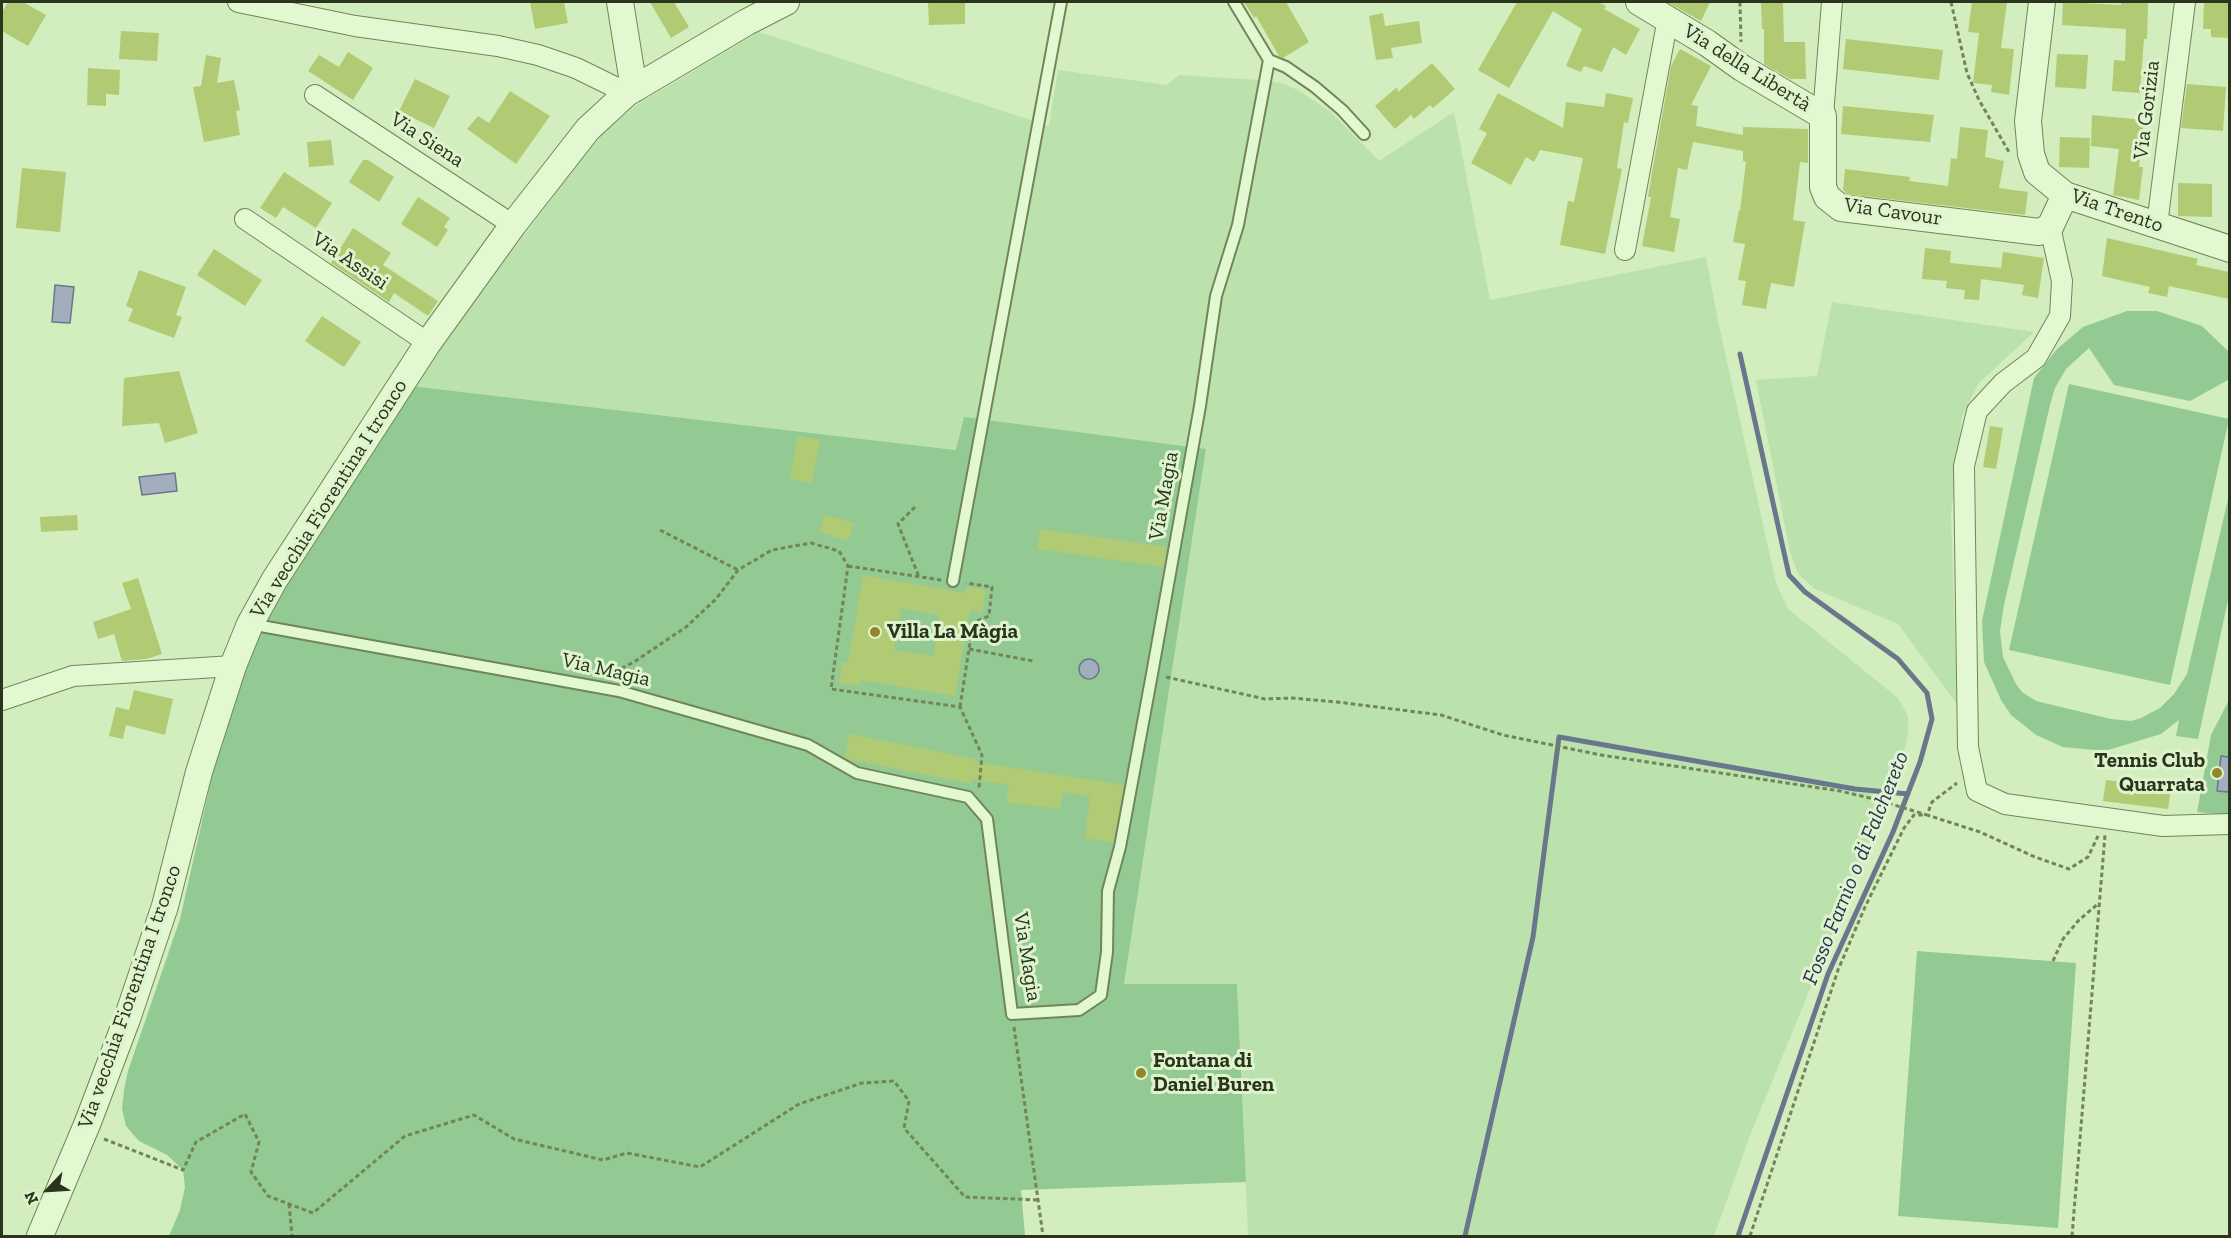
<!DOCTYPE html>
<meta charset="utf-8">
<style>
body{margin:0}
#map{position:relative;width:2231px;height:1238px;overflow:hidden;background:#d2edbe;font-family:"Zilla Slab",serif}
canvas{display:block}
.frame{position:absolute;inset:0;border:3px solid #2b341c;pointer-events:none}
.north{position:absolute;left:18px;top:1160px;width:60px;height:60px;-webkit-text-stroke:4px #ddf4ce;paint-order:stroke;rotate:245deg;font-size:16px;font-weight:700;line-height:24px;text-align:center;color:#2b341c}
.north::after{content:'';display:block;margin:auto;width:21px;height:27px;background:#2b341c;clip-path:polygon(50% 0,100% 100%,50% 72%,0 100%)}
</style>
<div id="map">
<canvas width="2231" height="1238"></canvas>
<div class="frame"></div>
<div class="north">N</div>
</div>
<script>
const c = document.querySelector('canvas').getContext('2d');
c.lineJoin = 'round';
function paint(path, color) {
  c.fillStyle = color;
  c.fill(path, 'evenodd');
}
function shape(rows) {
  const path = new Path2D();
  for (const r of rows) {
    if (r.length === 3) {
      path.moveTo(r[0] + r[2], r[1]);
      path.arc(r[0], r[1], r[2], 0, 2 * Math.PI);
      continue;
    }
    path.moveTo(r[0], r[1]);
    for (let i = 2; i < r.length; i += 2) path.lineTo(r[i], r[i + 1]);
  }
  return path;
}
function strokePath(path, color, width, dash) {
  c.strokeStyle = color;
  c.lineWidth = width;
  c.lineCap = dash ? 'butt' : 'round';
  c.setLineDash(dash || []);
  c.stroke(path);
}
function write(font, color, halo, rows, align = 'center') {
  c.font = font + ' "Zilla Slab",serif';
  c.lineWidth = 6;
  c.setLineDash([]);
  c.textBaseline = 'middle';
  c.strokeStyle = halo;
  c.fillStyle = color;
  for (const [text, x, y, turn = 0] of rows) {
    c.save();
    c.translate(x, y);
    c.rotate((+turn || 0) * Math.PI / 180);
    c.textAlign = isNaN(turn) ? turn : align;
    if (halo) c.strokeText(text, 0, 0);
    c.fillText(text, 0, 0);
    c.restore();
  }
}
paint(shape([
 [759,32,1049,126,1058,70,1167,85,1179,75,1258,80,1281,83,1298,90,1331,112,1379,161,1454,112,1490,300,1706,257,1718,321,1776,583,1788,609,1898,698,1908,716,1908,733,1903,757,1893,786,1749,1138,1714,1236,1248,1236,1237,984,1124,984,1206,449,964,418,957,450,411,386,573,170,604,132,638,104],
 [1832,302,2034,332,1978,384,1962,416,1951,515,1957,704,1898,624,1815,589,1798,574,1790,552,1756,380,1817,376]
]), '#bbe2ac');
paint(shape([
 [2127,311,2157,311,2202,326,2229,352,2229,382,2228,380,2190,401,2114,385,2089,348,2066,369,2055,388,2050,405,2004,605,2000,631,2003,657,2016,684,2022,692,2036,701,2111,719,2131,721,2141,718,2160,708,2174,694,2187,674,2229,495,2230,591,2198,739,2176,736,2179,720,2161,734,2105,751,2063,747,2036,735,2011,715,2001,700,1984,662,1982,621,2034,378,2057,349,2083,327],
 [2069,384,2229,419,2170,685,2009,650],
 [411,386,956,450,964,417,1206,449,1124,984,1237,984,1246,1182,1021,1190,1025,1236,169,1236,180,1210,185,1187,183,1170,167,1155,139,1141,126,1126,122,1109,124,1090,128,1071,180,919,216,759,238,678,285,582],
 [2229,700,2229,815,2197,812,2211,735],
 [1917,951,2076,963,2058,1228,1898,1216]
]), '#93ca93');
const water = shape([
 [55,285,74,287,70,323,52,322,55,285],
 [175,473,177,491,142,495,139,477,175,473],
 [1089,669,10],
 [2221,756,2229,757,2229,792,2217,791,2221,756]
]);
paint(water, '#a2adbe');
strokePath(water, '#69768c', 1.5);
strokePath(shape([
 [1465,1236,1533,937,1559,737,1855,789,1908,794],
 [1738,1236,1828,974,1893,832,1920,762,1932,719,1927,693,1898,659,1805,592,1789,575,1740,354]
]), '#69768c', 5);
paint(shape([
 [8,2,23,2,46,15,28,46,2,31,2,12],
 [530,2,564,2,568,23,535,29],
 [650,2,674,2,689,27,671,38],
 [928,2,965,2,965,24,929,25],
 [1244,2,1286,2,1309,42,1283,58,1279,56,1256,16,1254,18],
 [1517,2,1598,2,1606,6,1604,9,1640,29,1626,55,1613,47,1602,72,1584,66,1581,72,1566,66,1582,29,1553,11,1509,88,1478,70],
 [1667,2,1710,2,1701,21],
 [1783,2,1784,42,1805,42,1806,79,1790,79,1764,64,1764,29,1762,29,1761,3],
 [1972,2,2007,2,2001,48,2014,49,2009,95,1991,92,1992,85,1973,83,1979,33,1968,32],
 [2063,2,2121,5,2121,2,2148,2,2147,39,2144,39,2140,93,2112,91,2114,60,2125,61,2126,29,2062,25],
 [2204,2,2229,2,2229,38,2211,37,2211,29,2203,29],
 [1383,13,1385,26,1419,21,1422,43,1391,48,1393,58,1376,60,1369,16],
 [121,31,159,33,157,61,119,59],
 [1846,39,1943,50,1939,80,1843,69],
 [1680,49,1711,66,1691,105,1698,106,1696,126,1743,135,1743,127,1808,129,1808,163,1800,162,1793,220,1805,222,1794,287,1771,283,1766,309,1742,305,1746,281,1738,280,1745,244,1733,242,1739,210,1740,211,1746,162,1743,161,1743,151,1693,142,1687,170,1678,168,1670,217,1680,219,1674,252,1642,246,1651,197,1648,197,1653,167,1671,66],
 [348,52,373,68,353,100,308,71,319,55,339,67],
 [2057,54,2088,55,2086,89,2055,87],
 [206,55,221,58,217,83,234,80,240,110,236,111,240,135,204,142,193,87,201,86],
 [1432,63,1455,89,1433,108,1430,105,1414,119,1411,115,1395,129,1375,106,1397,87,1398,92],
 [88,68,120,70,119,95,106,94,106,106,87,105],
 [415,79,450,96,434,128,399,111],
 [2187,84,2226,87,2223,131,2181,128],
 [510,91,550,116,516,164,467,129,478,116,489,123],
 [1498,93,1563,128,1566,102,1604,107,1606,93,1633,98,1628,123,1624,122,1617,168,1622,169,1605,254,1560,245,1568,201,1574,202,1583,158,1540,150,1534,162,1526,157,1511,185,1471,163,1487,133,1479,129],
 [1843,106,1934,115,1930,142,1841,134],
 [2092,115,2144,120,2139,167,2143,167,2139,200,2113,195,2119,149,2091,146],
 [1960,127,1988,130,1985,157,2004,161,1999,188,2028,192,2025,215,1847,194,1843,190,1845,169,1910,177,1909,181,1948,186,1951,158,1957,159],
 [2060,137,2090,138,2089,168,2059,167],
 [331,140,334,165,309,167,307,142],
 [363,160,368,160,394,177,379,202,349,182],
 [22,168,66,172,60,232,16,228],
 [284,172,332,203,316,228,283,207,276,218,260,208],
 [2178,183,2212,184,2212,217,2178,216],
 [418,197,450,218,444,227,448,230,437,247,401,224],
 [353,228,391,253,383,265,438,301,428,316,394,293,389,302,331,263],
 [2107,238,2198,259,2196,265,2229,272,2229,299,2169,286,2167,297,2148,293,2150,287,2102,276],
 [1925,248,1951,251,1950,263,2001,268,2003,252,2044,258,2038,298,2022,295,2024,285,1981,279,1979,300,1964,299,1965,290,1946,288,1947,281,1922,279],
 [214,249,262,280,245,306,197,275],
 [139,270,186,287,176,315,182,317,174,338,128,321,133,309,126,306],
 [322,316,361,342,344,367,305,341],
 [179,371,198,433,165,443,159,423,122,426,124,378],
 [1990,426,2003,428,1996,469,1983,467],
 [798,436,820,440,812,483,790,478],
 [825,514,854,523,848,541,819,532],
 [77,515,78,530,41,532,40,517],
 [1040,529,1167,547,1164,567,1037,549],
 [863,575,965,593,966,587,986,590,982,612,970,610,955,696,861,680,860,686,839,683,842,662,848,663],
 [901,608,940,615,933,656,894,650],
 [138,578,162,654,146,659,122,661,114,634,98,639,93,622,131,609,122,583],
 [134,690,173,699,165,735,126,725,123,739,109,736,116,707,129,710],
 [849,734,976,759,975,762,1124,785,1113,843,1085,838,1090,797,1063,792,1060,809,1006,802,1009,785,972,779,971,784,848,759,845,757],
 [2106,780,2171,788,2168,809,2103,801]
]), '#b1cb74');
const service = shape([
 [1234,2,1269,60,1286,67,1315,87,1342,110,1364,134],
 [953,581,1061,2],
 [250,624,619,691,808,745,857,773,968,797,987,819,1012,1014,1079,1010,1101,995,1107,952,1108,891,1120,847,1152,674,1200,406,1216,296,1238,225,1269,60]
]);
const minor = shape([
 [238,2,355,26,498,46,538,55,576,68,627,93],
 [315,95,513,225],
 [1823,116,1832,2],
 [245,219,428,343],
 [2157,225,2185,2],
 [2050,227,2062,281,2060,316,2036,358,2003,383,1977,411,1964,466,1968,747,1977,791,2005,804,2163,826,2230,824],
 [1625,250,1668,18],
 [2,700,73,676,233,666]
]);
const tertiary = shape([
 [620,2,634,89],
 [1639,2,1707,43,1742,68,1823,116,1823,187,1827,197,1841,208,2039,232,2050,227,2065,195],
 [2042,2,2028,121,2031,154,2037,172,2065,195,2230,249],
 [40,1236,88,1122,127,1019,165,906,199,772,233,666,250,624,275,579,428,343,513,225,588,129,627,93,747,22,786,2]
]);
strokePath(service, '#728557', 14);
strokePath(minor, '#728557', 22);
strokePath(tertiary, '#728557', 28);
strokePath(shape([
 [1740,2,1741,42],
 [1951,2,1967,73,1979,100,2009,152],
 [915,507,898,524,919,577],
 [660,530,738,570],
 [848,566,941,580],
 [969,649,1033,661],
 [608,675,634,662,686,627,716,599,738,570,772,550,811,543,839,551,848,566,831,689,960,707,982,755,979,788],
 [1166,677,1265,699,1292,698,1337,702,1441,715,1503,735,1601,755,1840,791,1878,800,1927,815,1932,802,1957,783],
 [960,707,973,623,989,616,992,587,966,583],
 [2053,961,2063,939,2079,920,2099,903],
 [1014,1027,1043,1236],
 [104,1139,183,1170,196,1142,245,1114,259,1142,251,1172,268,1196,313,1213,405,1136,474,1115,514,1139,603,1160,627,1153,700,1167,799,1104,862,1083,894,1081,909,1101,904,1128,965,1197,1038,1200],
 [289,1204,292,1236],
 [1750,1236,1838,970,1865,907,1904,828,1914,815,1927,815,1980,832,2035,857,2069,869,2088,857,2098,836],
 [2072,1236,2105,835]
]), '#728557', 3, [4.5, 3]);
strokePath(service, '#e1f8d1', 10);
strokePath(minor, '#e1f8d1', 20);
strokePath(tertiary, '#e1f8d1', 26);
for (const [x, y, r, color] of [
 [875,632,6,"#938528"],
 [2217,773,6,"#938528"],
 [1141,1073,6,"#938528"]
]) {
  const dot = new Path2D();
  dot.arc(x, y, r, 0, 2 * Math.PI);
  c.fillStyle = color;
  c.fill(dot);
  strokePath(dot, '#ddf4ce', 2);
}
write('21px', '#2b341c', '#ddf4ce', [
 ["Via della Libertà",1747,68,32],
 ["Via Gorizia",2147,110,-83],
 ["Via Siena",427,140,33],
 ["Via Trento",2117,211,19],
 ["Via Cavour",1893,212,8],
 ["Via Assisi",350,261,34],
 ["Via Magia",1164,496,-80],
 ["Via vecchia Fiorentina I tronco",329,499,-58],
 ["Via Magia",606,670,13],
 ["Via Magia",1027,957,81],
 ["Via vecchia Fiorentina I tronco",130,997,-71]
]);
write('bold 21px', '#2b341c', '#ddf4ce', [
 ["Villa La Màgia",887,632],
 ["Tennis Club",2205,761,"right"],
 ["Quarrata",2205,785,"right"],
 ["Fontana di",1153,1061],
 ["Daniel Buren",1153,1085]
], 'left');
write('italic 22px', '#2b3254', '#ddf4ce', [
 ["Fosso Farnio o di Falchereto",1856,868,-68]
]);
</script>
